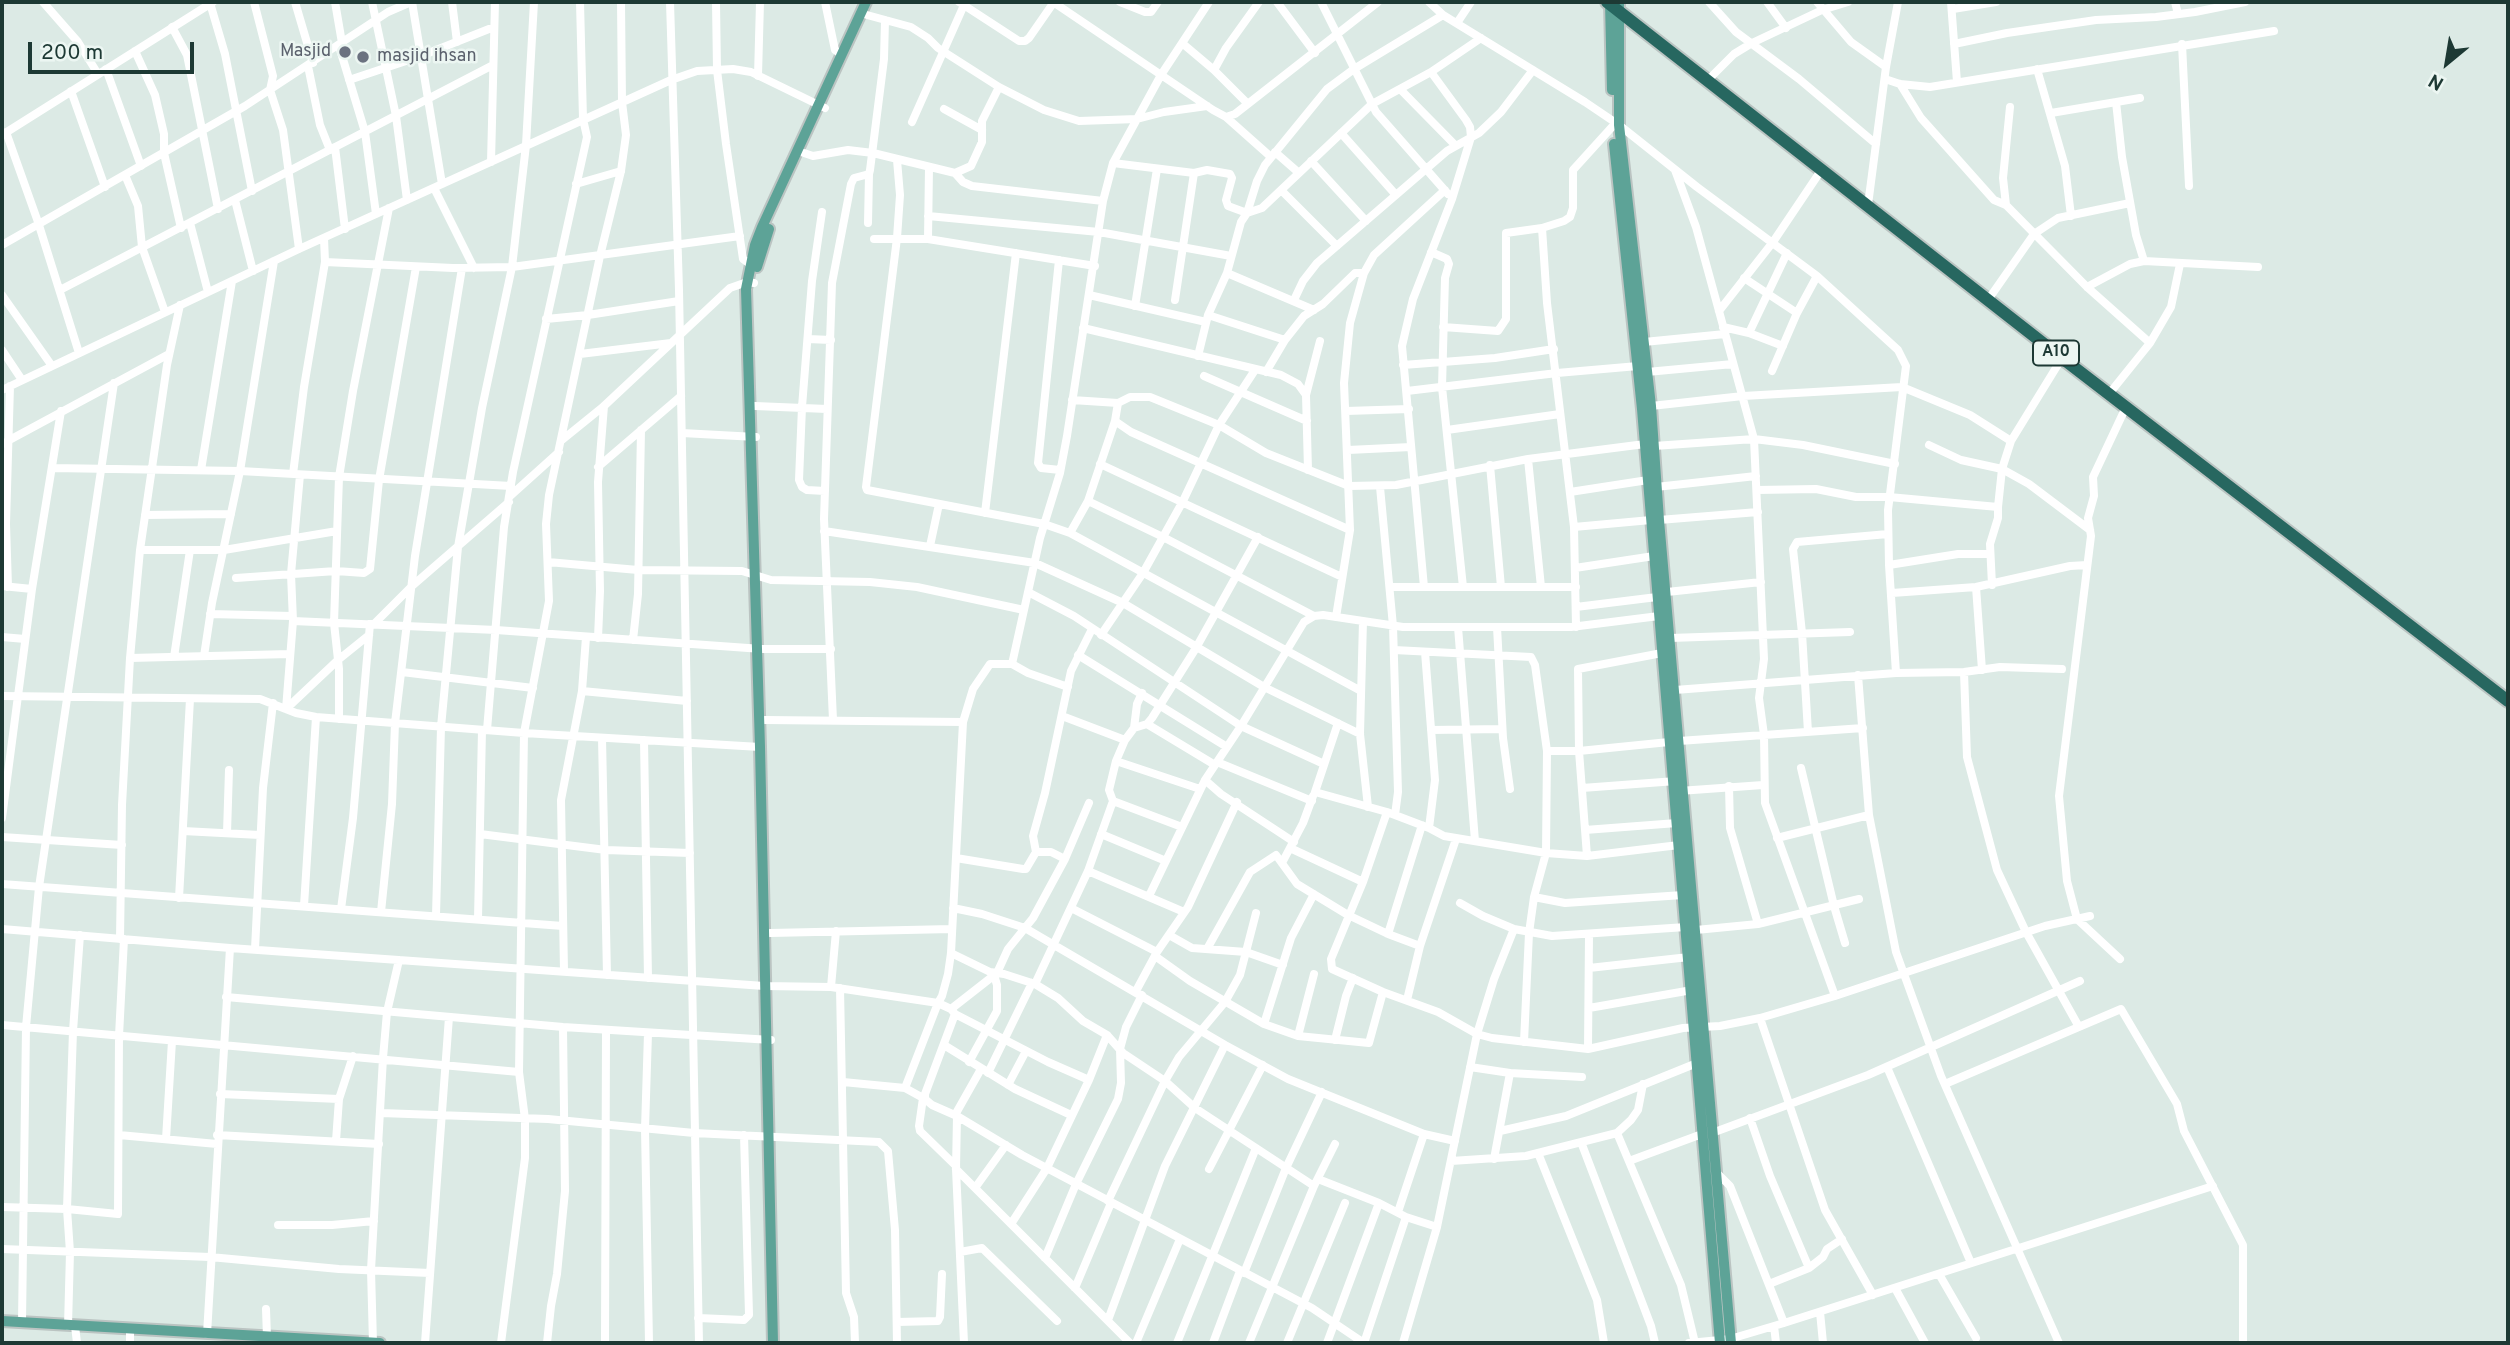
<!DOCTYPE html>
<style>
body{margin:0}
#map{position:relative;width:2510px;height:1345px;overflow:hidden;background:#dceae5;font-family:Overpass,sans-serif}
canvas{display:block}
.frame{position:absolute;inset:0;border:4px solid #1d3934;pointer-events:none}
.north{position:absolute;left:2412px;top:28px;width:70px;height:70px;-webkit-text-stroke:5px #ecf6f2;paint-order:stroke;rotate:210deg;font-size:19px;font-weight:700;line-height:28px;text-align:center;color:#1d3934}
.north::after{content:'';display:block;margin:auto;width:24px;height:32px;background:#1d3934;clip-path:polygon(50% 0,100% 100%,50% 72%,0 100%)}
.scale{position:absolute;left:28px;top:42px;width:166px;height:32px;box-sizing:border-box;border:4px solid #1d3934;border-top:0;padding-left:9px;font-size:21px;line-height:24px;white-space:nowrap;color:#1d3934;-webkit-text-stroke:5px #ecf6f2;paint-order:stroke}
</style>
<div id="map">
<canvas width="2510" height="1345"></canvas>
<div class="frame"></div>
<div class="north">N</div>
<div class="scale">200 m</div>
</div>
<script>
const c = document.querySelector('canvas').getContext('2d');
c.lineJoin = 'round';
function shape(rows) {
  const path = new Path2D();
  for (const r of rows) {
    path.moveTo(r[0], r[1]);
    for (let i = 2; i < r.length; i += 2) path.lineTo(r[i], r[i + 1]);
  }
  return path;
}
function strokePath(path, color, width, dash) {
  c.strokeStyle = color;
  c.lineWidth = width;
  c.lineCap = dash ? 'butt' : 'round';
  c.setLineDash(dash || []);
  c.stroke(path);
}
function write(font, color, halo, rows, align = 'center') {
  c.font = font + ' Overpass,sans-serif';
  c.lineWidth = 5;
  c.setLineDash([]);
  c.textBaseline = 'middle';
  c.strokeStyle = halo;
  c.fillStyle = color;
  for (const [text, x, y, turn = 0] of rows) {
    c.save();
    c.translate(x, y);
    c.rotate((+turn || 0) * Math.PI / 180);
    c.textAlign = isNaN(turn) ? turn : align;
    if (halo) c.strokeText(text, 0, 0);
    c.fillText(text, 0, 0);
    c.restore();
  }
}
const major = shape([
 [1610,2,1612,90],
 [1619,2,1619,125,1651,406,1659,520,1731,1343],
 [1614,144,1642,409,1720,1343],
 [757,267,769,229],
 [2,1321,380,1343],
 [773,1343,760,747,746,289,755,245,762,227,866,2]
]);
const highway = shape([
 [1607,2,2062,358,2508,701]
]);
strokePath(major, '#bbc4c2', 14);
strokePath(highway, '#bbc4c2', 16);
strokePath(shape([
 [43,2,78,42,98,74],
 [254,2,273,76,270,90,283,130,299,249],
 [295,2,313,63],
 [335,2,342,43],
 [372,2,396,116,407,200],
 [412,2,442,184],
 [452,2,457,42],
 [670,2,679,290,699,1343],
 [716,2,717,70,726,144,743,259,754,267],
 [825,2,835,50,842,55],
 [959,2,1019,41,1025,41,1029,38,1054,2],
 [1053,2,1213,110,1226,117,1235,114,1378,2],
 [1120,2,1145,12,1151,12,1158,2],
 [1277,2,1315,53],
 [1321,2,1376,112,1448,194],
 [1429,2,1443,15,1585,102,1619,125,1697,187,1817,276,1898,350,1906,366,1888,510,1889,565,1896,673],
 [1709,2,1736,32,1799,79,1876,144],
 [1767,2,1786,28],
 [1817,2,1851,42,1886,67],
 [1951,2,1957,82],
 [2175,2,2178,14],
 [210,3,225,54,252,191],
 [1953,9,1996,2],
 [867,15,911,27,928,38,938,48,999,87,1044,110,1079,121,1137,119,1164,112,1207,106],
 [1457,23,1471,2],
 [172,27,187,55,218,209],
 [1182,43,1214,70,1226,48,1259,2],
 [1954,44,2007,33,2096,20,2156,17,2195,12,2245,2],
 [2182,44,2189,186],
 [339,46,365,132,376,214],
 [135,51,155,95,164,134,164,153,181,228],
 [308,66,320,125,330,150],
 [106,69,141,166],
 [2037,69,2065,166,2071,216],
 [1214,70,1248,104],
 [758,76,760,2],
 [1885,79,1900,84,1930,87,2274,31],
 [349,80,421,56,494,27],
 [1707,81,1734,54,1752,43,1822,10,1848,2],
 [1900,84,1921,118,1994,200,2006,205,2087,287,2150,343,2109,394],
 [1400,89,1456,146],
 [71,91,105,187],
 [2116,102,2122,157,2136,235,2144,261],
 [944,109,982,130],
 [2051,113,2140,98],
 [1226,117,1271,157],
 [912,122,964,5],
 [6,132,38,222,79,353],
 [1341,133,1396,195],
 [2,135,213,2],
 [335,147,345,229],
 [1275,152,1299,173],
 [804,153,813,156,848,150,873,153,955,173,971,166,982,142,982,121,999,87],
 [897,160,900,195,897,238,866,487,867,490,1044,524,1070,533,1361,691],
 [1311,161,1366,221],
 [491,162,495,2],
 [1113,163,1194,173,1207,170,1230,174,1232,178,1226,200,1228,206,1247,213,1257,181,1265,165,1327,89,1354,69,1443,15],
 [1675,170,1696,227,1754,439,1764,659,1759,698,1764,735,1765,803,1835,996],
 [955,173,963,182,972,186,1103,201],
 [125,175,138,206,142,247,165,312],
 [576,184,621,171],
 [434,188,474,268],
 [1281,190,1337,246],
 [235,200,253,271],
 [1868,205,1886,67,1898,2],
 [2006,205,2003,178,2010,107],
 [822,212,812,281,802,407,799,480,802,487,807,490,825,491],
 [928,216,1099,232,1231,256],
 [190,223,208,292],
 [868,223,869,174],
 [1542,228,1547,303,1574,527,1576,627],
 [874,239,928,239,1095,266],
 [928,239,929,167],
 [2,245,245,106,388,12,411,2],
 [1431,252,1447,259,1449,264,1445,278,1442,387,1463,587],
 [1059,260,1038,463,1041,468,1060,470],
 [325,262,453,268,512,267,740,236],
 [1227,273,1314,310],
 [1744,278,1797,313],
 [2087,287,2130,264,2144,261,2258,267],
 [60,290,493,65],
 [2,295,52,366],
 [1089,295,1206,322],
 [1175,300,1194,173],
 [1294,300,1303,281,1317,263,1447,151,1479,133,1501,112,1533,70],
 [1988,300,2034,234,2058,218,2130,203],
 [1135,306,1157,169],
 [1719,311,1773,242,1822,169],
 [1208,315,1285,340],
 [546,319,588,315,679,301],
 [1443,327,1498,331,1506,319,1506,233,1542,228,1564,221,1570,217,1573,208,1573,170,1612,127],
 [1723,327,1749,333,1783,346],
 [1083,328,1281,375,1298,384,1306,395,1308,470],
 [1749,333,1787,253],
 [808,339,831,340],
 [1644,342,1725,334],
 [2150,343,2171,307,2180,264],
 [2,350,22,380],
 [580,354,671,343],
 [1198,356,1208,315,1227,273,1241,222,1247,213,1262,208,1372,104,1431,72,1481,38],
 [1403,365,1495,358,1554,349],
 [1772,371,1797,313,1817,276],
 [1266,372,1285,340,1304,316,1323,304,1355,273,1364,273],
 [1647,372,1733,364],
 [1204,376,1307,421],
 [2,390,299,249,671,80,697,71,733,69,751,72,825,108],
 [1407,391,1557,373,1638,366],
 [1306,395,1320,341],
 [1072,400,1118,403,1130,397,1150,397,1219,425,1266,453,1349,486,1396,485,1528,459,1645,444,1654,446,1754,439,1803,445,1895,464],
 [755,406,827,409],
 [1651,406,1743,396,1902,387,1970,415,2011,441],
 [1346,411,1409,409],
 [1115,421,1131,432,1350,530],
 [1447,430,1560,414],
 [682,433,756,437],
 [562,440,604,406,730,288,747,282,754,283],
 [2,444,169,354],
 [1929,445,1961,460,2002,469,2029,484,2090,530],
 [1348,450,1411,447],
 [1528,459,1541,587],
 [1100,464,1342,577],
 [1490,465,1501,587],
 [598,467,681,396],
 [52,468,240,471,511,486],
 [201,470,232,281],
 [293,474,304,387,325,262,324,238],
 [1380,487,1393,626,1398,792,1395,815],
 [1656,487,1756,476],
 [1757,490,1816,489,1856,497,1889,497,1998,507,2002,469,2011,441,2062,358],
 [1570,492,1648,480],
 [509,497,559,452],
 [1088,501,1163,537,1314,616],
 [985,513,1016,253],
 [145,515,231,514],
 [1659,520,1758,512],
 [1574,527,1651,520],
 [824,531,1035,563,1123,603,1264,687,1360,734],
 [1070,533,1088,501,1115,421,1118,403],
 [930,546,939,504],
 [140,550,224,550,337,531],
 [548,562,638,570,742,571,771,580,870,582,917,587,1024,610],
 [1889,565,1958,554,1989,554],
 [1575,568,1654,556],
 [236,578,336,571,364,573,370,569,379,480,416,267],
 [1992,585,1990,544,1998,518,1998,507],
 [2,586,32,589],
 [8,587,6,524,10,386],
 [1390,587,1576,587],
 [1424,587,1402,346,1413,299,1452,199,1471,137,1470,127,1466,120,1431,72],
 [1976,587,1982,670],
 [1028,592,1074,616,1241,726,1324,764],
 [1667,592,1761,582],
 [1892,593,1976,587,2070,566,2087,565],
 [1576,607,1657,597],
 [210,614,292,616],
 [1336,617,1350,530,1344,383,1350,323,1364,273,1374,255,1445,190],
 [293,621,496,630,762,649,831,649],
 [1363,621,1360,734,1368,807],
 [374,624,412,586,509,502],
 [1458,627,1475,841],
 [1497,627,1503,738,1510,789],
 [1101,635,1143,573,1183,501,1219,425,1255,370],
 [2,637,25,639],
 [598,638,600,591,598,482,604,406],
 [1670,638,1850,632],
 [633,640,638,594,641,430],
 [1394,650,1531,657,1535,665,1547,751,1546,853,1534,897,1529,933,1524,1042],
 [1425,652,1435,780,1429,828],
 [1078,655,1227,747],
 [204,656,212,603,240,471,274,261],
 [174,657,190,550],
 [130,658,290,654],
 [1012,664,1040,538,1060,473,1067,436,1103,201,1113,163,1161,75,1209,2],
 [402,672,533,688],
 [1964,672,1967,757,1997,870,2026,932,2079,1027],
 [1858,675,1869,815,1896,952,1941,1076,2059,1343],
 [1675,690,1896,673,1964,672,2000,667,2062,669],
 [582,691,687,701],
 [2,696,260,699,296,713,316,717,524,733,760,747],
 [286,709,293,621,291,574,300,475],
 [286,709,338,660,369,635],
 [1062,716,1125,740],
 [339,719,339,669,334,623,339,477,353,391,389,208],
 [765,720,963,722],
 [833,720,824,519,832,283,851,184,854,178,869,174,870,170,884,59,885,20],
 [1338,723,1315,792,1387,812,1429,828,1444,836,1546,853,1587,856,1679,845],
 [1147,724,1215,765],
 [1134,728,1147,724,1152,718,1196,648,1258,537],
 [487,730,504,527,513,472,587,137,583,119,580,2],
 [1431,730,1502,729],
 [1808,732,1802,633,1793,549,1797,542,1888,534],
 [602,738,607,975],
 [644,740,648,978],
 [1679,741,1863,728],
 [1547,751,1579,751,1669,742],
 [1116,761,1200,789],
 [1217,762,1312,801],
 [1801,768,1834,906,1845,943],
 [1205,780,1221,794,1294,842],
 [1729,786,1730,828,1758,924],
 [1582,788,1676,781],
 [1679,791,1763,785],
 [1113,801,1182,827],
 [1387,812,1363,882,1331,959,1332,969,1383,992,1438,1012,1477,1034,1492,1038,1588,1049,1683,1028,1720,1026,1760,1018,1835,996,2045,926,2090,916],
 [2,818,32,589,61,411],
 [1585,830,1677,823],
 [183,831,260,835],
 [227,833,229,770],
 [480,834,606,850,690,853],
 [1101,834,1166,861],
 [2,837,122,845],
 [1777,838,1869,815],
 [1290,848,1363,882],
 [1036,852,1033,836,1045,793,1071,671,1092,629],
 [1587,856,1579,751,1578,669,1662,653],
 [956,858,1023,869,1026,869,1036,852,1051,852,1065,859],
 [1282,863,1303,823,1313,796],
 [1088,871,1184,912],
 [2,884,563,926],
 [1149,896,1205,780,1241,726,1304,622,1314,616,1323,615,1403,627,1571,627,1659,616],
 [1534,897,1565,903,1683,895],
 [179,898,190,699],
 [1460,903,1483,916,1514,929,1552,936,1686,927],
 [304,906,316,717],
 [953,908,982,914,1025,928,1225,1045,1288,1079,1424,1134,1455,1141],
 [1071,908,1157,952],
 [341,909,353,818,370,624],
 [381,912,392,804,395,723,415,556,462,268],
 [436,916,441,727,458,547,482,408,512,267,526,145,534,2],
 [478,919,482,730],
 [2,929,230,948,764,986,831,987,938,1003,951,1009,955,1014,925,1094,925,1099,932,1105,957,1116,1022,1155,1312,1308,1364,1343],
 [1696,930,1758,924,1859,899],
 [770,933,952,929],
 [1388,934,1422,825],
 [1169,935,1192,948,1246,952,1283,965],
 [120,939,122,805,130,658,140,550,167,365,180,305],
 [255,949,263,788,273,703],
 [1207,949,1250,872,1276,855,1297,884,1348,915,1388,934,1420,946],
 [951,953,990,972,1004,974,1035,984,1058,998,1083,1021,1107,1035,1123,1053,1165,1081,1195,1108,1314,1186],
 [1155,956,1190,981,1264,1024,1298,1036,1369,1043,1383,992],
 [2120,959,2077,919,2067,881,2059,796,2091,536,2088,518,2094,496,2093,477,2126,407],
 [1589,968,1689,957],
 [564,971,561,800,582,691,586,637],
 [1035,984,1088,871,1113,801,1109,790,1116,761,1125,740,1134,728,1137,704,1142,693],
 [831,987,836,931],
 [840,988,846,1293,854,1317,855,1343],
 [1136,991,1157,952,1188,907,1237,802],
 [226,997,563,1027,771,1040],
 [1407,1000,1420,946,1456,839],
 [1589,1008,1692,990],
 [951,1009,997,973,1008,949,1033,918,1065,859,1089,803],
 [955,1014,1048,1062,1089,1080],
 [1760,1018,1825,1210,1873,1295],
 [1264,1024,1291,938,1314,894],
 [2,1025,519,1072],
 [648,1033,645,1129,649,1343],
 [1298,1036,1314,974],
 [1335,1040,1346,996,1353,978],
 [944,1045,1015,1089,1071,1115],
 [1588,1049,1589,935],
 [969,1062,997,1011,997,985,994,975],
 [1470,1067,1510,1073,1582,1077],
 [1887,1067,1971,1263],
 [988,1073,1032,983],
 [843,1082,905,1088],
 [1945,1084,2121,1009,2177,1104,2184,1131,2243,1245,2243,1343],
 [1008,1085,1026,1051],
 [220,1094,339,1099],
 [923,1098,919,1126,920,1131,956,1166],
 [925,1099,905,1088,938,1003,942,996,948,974,951,953,963,722,973,689,990,664,1012,664,1028,673,1068,687],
 [381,1113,548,1119,694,1133,879,1142,888,1151,895,1230,897,1343],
 [955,1115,981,1069],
 [957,1116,956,1169,964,1343],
 [1750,1118,1770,1176,1809,1268],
 [1500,1131,1566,1116,1697,1063],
 [1617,1133,1681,1285,1695,1343],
 [1712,1133,1868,1075,2080,981],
 [119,1135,217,1144],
 [217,1135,379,1144],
 [166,1139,172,1041],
 [336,1141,339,1099,353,1056],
 [1581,1142,1651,1326,1655,1343],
 [1538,1153,1597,1300,1604,1343],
 [1494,1159,1510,1073],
 [1451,1161,1526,1156,1617,1133,1631,1120,1638,1110,1643,1084],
 [1629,1161,1702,1134],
 [956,1169,1130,1343],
 [1209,1169,1263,1065],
 [1715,1171,1730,1186,1784,1323],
 [1318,1179,1379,1203,1406,1217,1437,1227],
 [975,1188,1006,1145],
 [1108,1201,1165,1081,1179,1057,1225,1002,1240,975,1256,913],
 [2,1207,67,1209,118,1214,119,1036,124,939],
 [1398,1212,1424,1134],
 [1011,1224,1047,1168,1089,1080,1107,1035],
 [278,1225,332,1225,374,1221],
 [2,1249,210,1257,339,1269,430,1273],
 [960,1252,982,1248,1057,1321],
 [1045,1258,1076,1184,1118,1099,1121,1083,1120,1049,1126,1027,1142,995],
 [1244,1273,1286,1168,1322,1092],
 [1939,1274,1976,1338],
 [1769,1284,1809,1268,1823,1257,1827,1249,1842,1239],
 [1075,1288,1111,1203],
 [1895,1288,1925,1343],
 [266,1309,267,1337],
 [1820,1312,1823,1343],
 [698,1318,744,1320,749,1315,744,1135],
 [1108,1320,1165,1166,1225,1045],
 [22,1322,26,1027,39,887,114,383],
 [897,1322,938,1321,940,1317,942,1274],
 [68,1326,70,1252,67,1209,73,1031,80,935],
 [75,1326,77,1343],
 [1774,1326,1776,1343],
 [130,1329,130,1343],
 [207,1334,230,948],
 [373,1343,371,1270,383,1058,387,1012,399,960],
 [425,1343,449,1017],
 [501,1343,525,1158,525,1119,519,1072,524,733,549,601,546,524,549,495,600,256,621,171,626,135,622,102,621,2],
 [547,1343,551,1306,557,1274,565,1191,563,1027],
 [605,1343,606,1030],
 [1136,1343,1180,1239],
 [1177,1343,1256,1148],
 [1213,1343,1240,1271],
 [1249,1343,1314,1186,1335,1144],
 [1287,1343,1345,1203],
 [1327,1343,1379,1203],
 [1364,1343,1406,1217],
 [1403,1343,1437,1227,1477,1034,1494,979,1514,929],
 [1689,1343,1730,1339,1784,1323,2213,1186]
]), '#fff', 8);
strokePath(major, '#5da397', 10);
strokePath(highway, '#276760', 12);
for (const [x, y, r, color] of [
 [345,52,7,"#6b7280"],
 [363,57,7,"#6b7280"]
]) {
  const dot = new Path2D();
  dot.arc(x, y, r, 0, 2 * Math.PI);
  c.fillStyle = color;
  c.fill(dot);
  strokePath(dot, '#ecf6f2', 2.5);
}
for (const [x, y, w] of [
 [2056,353,46]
]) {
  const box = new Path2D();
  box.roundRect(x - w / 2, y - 12.5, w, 25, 5);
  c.fillStyle = '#ecf6f2';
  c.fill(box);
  strokePath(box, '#1d3934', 2);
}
write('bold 16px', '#1d3934', null, [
 ["A10",2056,353]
]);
write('18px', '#5b616d', '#ecf6f2', [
 ["Masjid",331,52],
 ["masjid ihsan",377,57,"left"]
], 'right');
</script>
